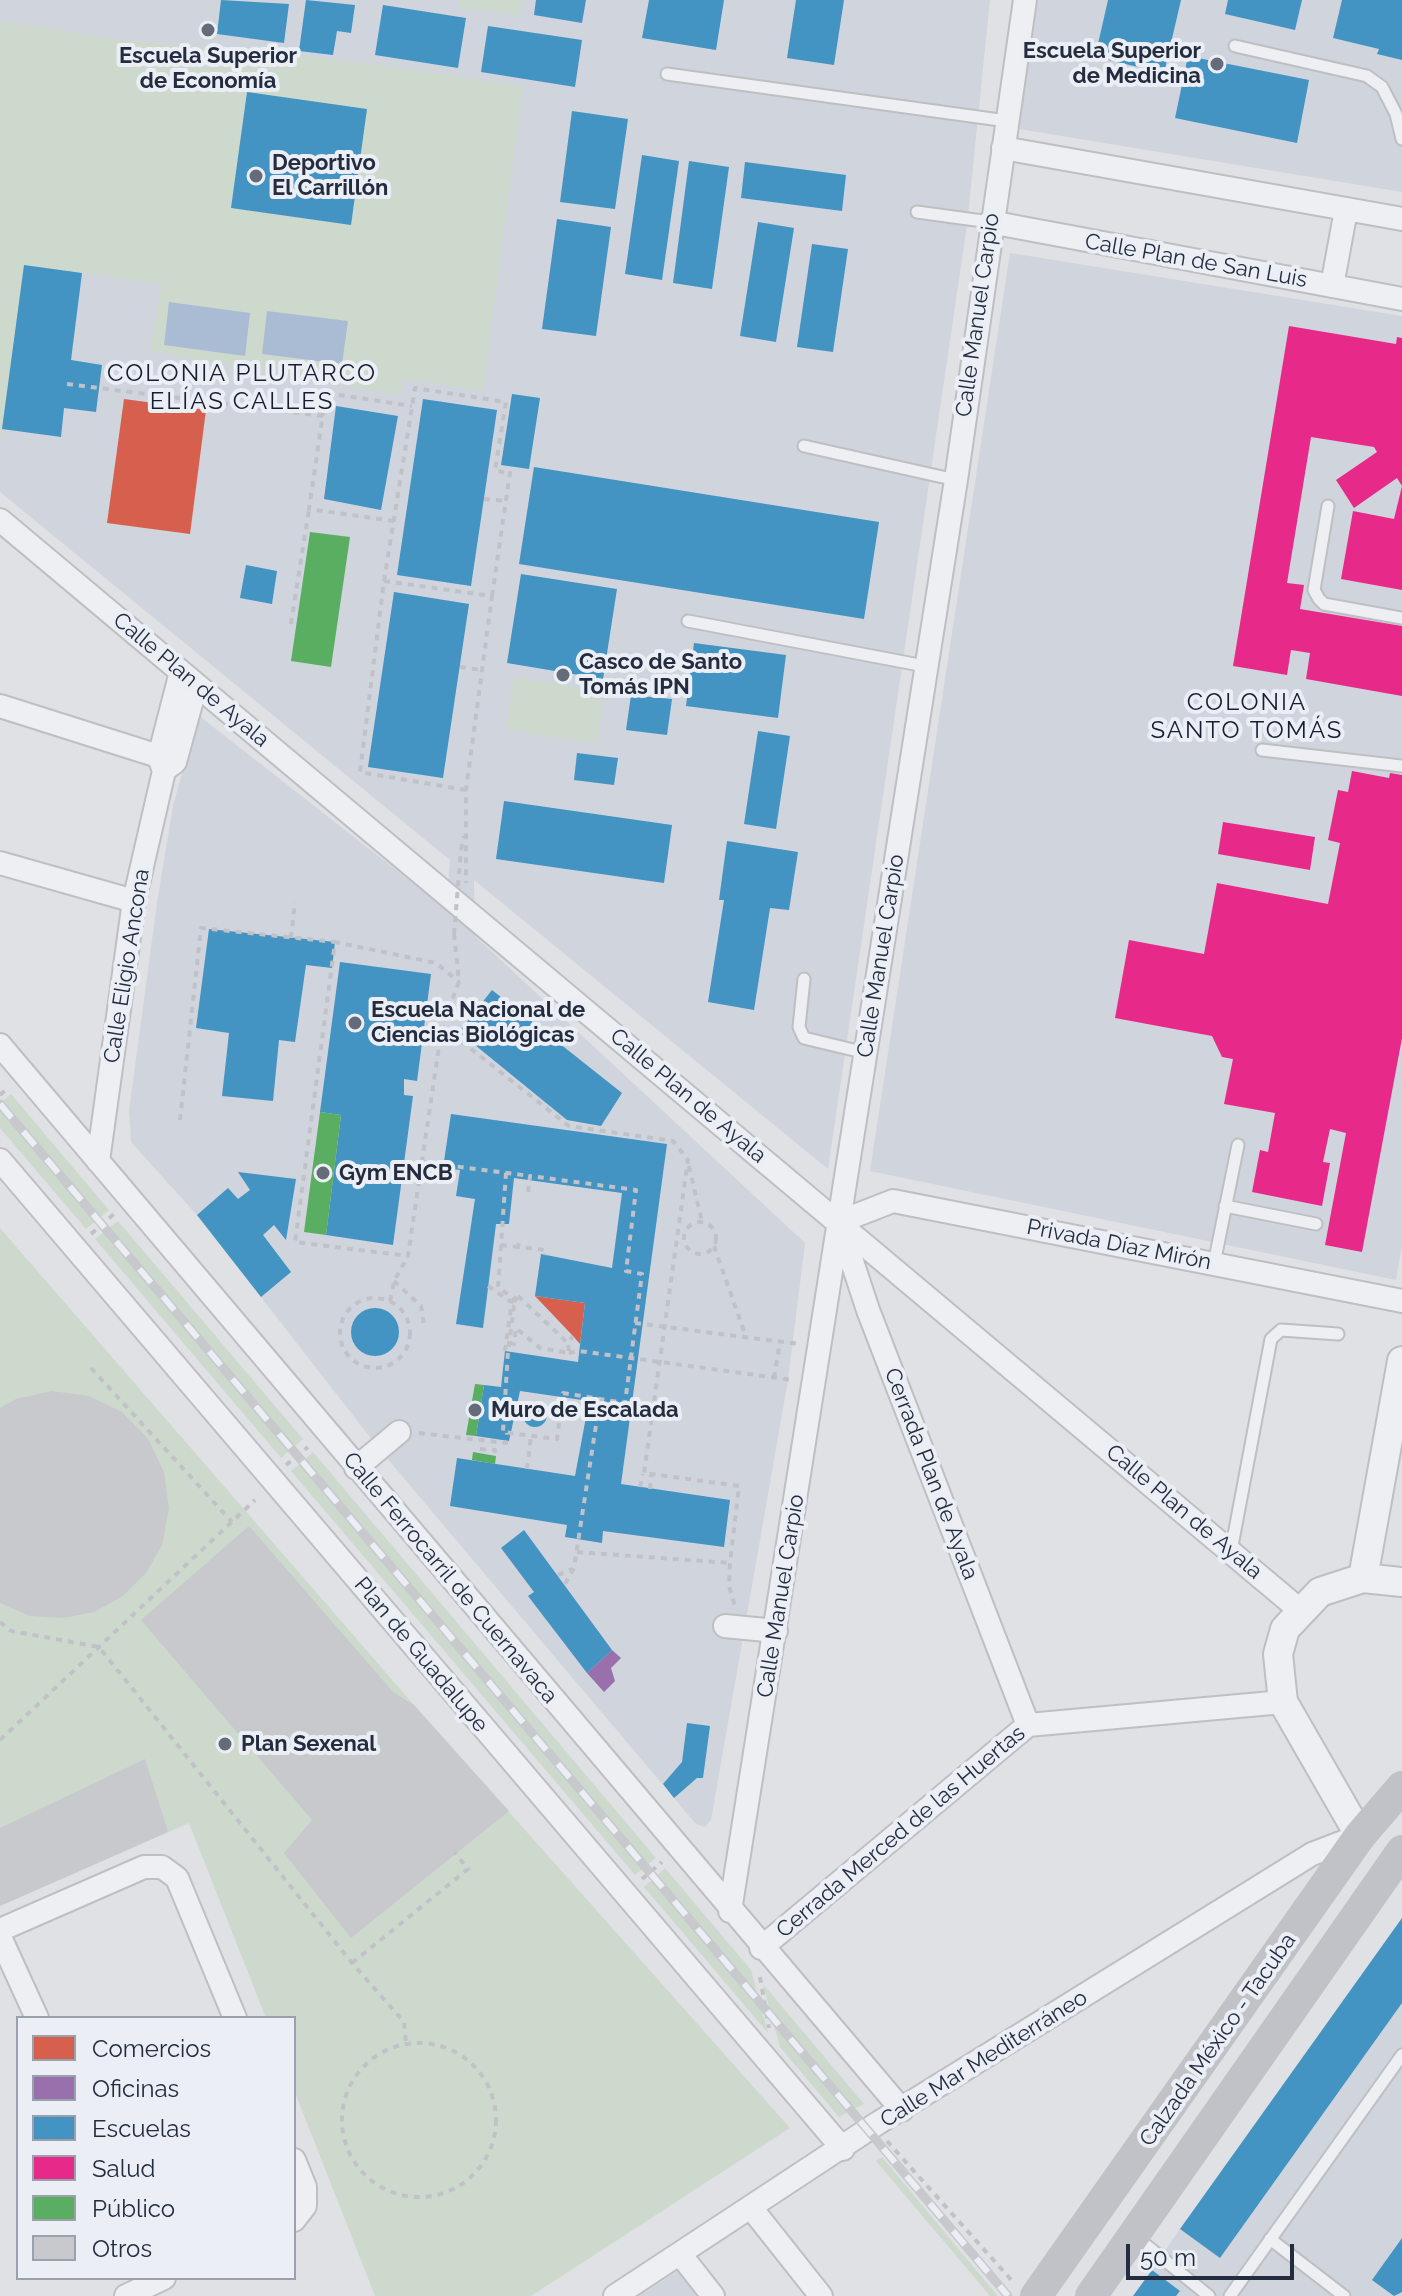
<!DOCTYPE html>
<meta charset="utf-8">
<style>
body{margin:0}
#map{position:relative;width:1402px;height:2296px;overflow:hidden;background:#dfe1e5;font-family:Raleway,sans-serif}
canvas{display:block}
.legend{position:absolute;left:16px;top:2016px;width:280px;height:264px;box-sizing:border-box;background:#ebeff5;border:2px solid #9ba1ac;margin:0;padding:10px 14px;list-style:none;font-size:24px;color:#242d3f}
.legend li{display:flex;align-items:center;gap:16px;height:40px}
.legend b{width:40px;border:2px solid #9ba1ac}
.scale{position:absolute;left:1126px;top:2244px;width:168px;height:36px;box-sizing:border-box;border:4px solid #242d3f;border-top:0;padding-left:10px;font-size:24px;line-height:28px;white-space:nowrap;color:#242d3f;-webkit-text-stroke:6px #ebeff5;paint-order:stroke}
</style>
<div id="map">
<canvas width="1402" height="2296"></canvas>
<ul class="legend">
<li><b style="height:22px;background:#d6604d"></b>Comercios</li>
<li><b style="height:22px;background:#9970ab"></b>Oficinas</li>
<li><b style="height:22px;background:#4393c3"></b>Escuelas</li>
<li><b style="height:22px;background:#e7298a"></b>Salud</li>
<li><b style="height:22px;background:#5aae61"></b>Público</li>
<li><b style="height:22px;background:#c7c9cd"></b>Otros</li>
</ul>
<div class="scale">50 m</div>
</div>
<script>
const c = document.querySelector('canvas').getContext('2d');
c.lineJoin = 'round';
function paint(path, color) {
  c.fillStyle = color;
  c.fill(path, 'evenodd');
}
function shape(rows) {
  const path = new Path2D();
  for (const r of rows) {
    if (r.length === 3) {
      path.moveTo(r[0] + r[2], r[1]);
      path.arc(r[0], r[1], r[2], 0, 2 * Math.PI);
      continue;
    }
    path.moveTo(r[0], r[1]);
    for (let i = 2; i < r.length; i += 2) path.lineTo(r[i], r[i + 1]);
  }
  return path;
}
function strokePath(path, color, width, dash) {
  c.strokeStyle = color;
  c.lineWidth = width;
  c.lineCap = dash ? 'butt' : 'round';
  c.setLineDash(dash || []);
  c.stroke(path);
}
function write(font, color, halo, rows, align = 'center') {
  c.font = font + ' Raleway,sans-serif';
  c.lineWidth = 8;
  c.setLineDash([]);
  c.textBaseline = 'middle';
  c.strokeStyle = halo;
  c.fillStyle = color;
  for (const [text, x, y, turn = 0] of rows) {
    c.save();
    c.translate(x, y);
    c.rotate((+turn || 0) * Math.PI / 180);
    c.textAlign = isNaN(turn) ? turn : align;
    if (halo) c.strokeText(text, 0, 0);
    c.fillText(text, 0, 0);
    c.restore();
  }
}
paint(shape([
 [0,0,990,0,967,225,828,1169,474,880,475,936,805,1243,788,1380,711,1820,705,1827,696,1824,380,1450,197,1215,131,1142,129,1111,157,903,173,806,198,715,446,909,450,860,0,492],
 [1038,0,1402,0,1402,192,1019,129],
 [1010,253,1402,316,1402,1245,1396,1280,870,1171],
 [1402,1918,1402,2296,1133,2296,1180,2229],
 [686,2266,709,2296,639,2296]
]), '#d0d4dc');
paint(shape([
 [460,0,522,0,519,16,459,8],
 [0,21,124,40,368,63,523,86,483,390,403,379,400,395,150,351,162,284,24,265,0,444],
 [514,678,604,691,597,744,506,730],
 [11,1094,109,1210,86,1229,0,1128,0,1103],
 [118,1221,303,1439,281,1458,95,1239],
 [0,1228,414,1705,790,2128,531,2296,375,2296,294,2090,294,2018,266,2018,189,1823,0,1906],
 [313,1452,656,1858,635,1875,291,1471],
 [665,1868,751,1970,768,2033,644,1887],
 [763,1984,864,2104,839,2117,780,2047],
 [882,2157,997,2295,996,2296,990,2296,876,2161]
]), '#ced9ce');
paint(shape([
 [169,302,250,313,245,356,164,345],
 [267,311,348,321,342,364,262,354]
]), '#aabbd4');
paint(shape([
 [124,399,206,410,190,534,107,523],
 [535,1296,585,1303,580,1344,573,1336]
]), '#d6604d');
paint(shape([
 [612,1650,621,1658,611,1668,615,1681,604,1692,587,1673]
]), '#9970ab');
paint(shape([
 [221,0,289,4,284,43,217,34],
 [306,0,355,5,351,33,337,31,333,55,299,51],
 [536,0,586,0,582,23,534,15],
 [649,0,724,0,716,50,642,38],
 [796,0,844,0,834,65,787,58],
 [1108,0,1181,0,1164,73,1095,57],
 [1228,0,1302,0,1295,30,1225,14],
 [1342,0,1402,0,1402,60,1377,54,1379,49,1333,38],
 [383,5,466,18,458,68,375,55],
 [488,26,582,40,575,87,481,72],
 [1188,56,1309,80,1297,143,1175,118],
 [247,92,367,109,351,225,231,208],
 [572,111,628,119,615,209,560,202],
 [642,155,679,161,662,280,625,274],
 [689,161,729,167,712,289,673,283],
 [745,162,846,175,842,211,741,198],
 [557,219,611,227,596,336,542,329],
 [758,222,794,228,776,342,740,336],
 [812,244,848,249,833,352,797,347],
 [24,265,82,273,71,360,102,365,96,412,64,408,61,437,2,429],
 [512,394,540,398,529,469,501,465],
 [423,399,497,410,471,586,397,575],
 [336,406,398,416,381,510,324,499],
 [534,467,879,522,864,619,519,564],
 [246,565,277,571,272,604,240,598],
 [521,574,617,589,603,679,507,663],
 [394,592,469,604,443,778,368,767],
 [694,643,786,655,778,718,686,706],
 [631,695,672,699,667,735,626,730],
 [758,731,790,736,776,829,744,824],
 [577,753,618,758,614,785,574,780],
 [504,801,672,825,664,883,496,859],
 [727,841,798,852,789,910,770,908,754,1010,708,1002,724,900,719,900],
 [209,929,335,942,332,968,306,965,295,1042,279,1040,273,1101,222,1096,229,1033,196,1028],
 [340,962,431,974,417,1081,404,1079,404,1095,413,1096,393,1245,326,1235,341,1115,320,1112],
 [492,990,622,1093,601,1126,567,1120,459,1032],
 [451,1114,667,1144,621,1484,730,1500,724,1547,603,1531,602,1543,565,1537,567,1525,450,1506,457,1458,575,1476,589,1401,520,1391,509,1441,476,1436,484,1385,501,1387,505,1351,578,1362,585,1303,535,1296,541,1254,612,1268,622,1193,514,1178,509,1224,496,1224,483,1328,456,1324,475,1199,456,1196,460,1170,443,1168],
 [238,1172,296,1179,286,1240,274,1225,263,1235,291,1272,261,1297,197,1215,228,1188,238,1199,250,1190],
 [375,1332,24],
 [535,1415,12],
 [524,1530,612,1650,587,1673,528,1596,534,1592,501,1548],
 [687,1723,710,1726,703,1778,697,1778,674,1798,663,1784,682,1762],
 [1402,1918,1402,2003,1220,2258,1180,2229],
 [1402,2238,1402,2292,1394,2296,1372,2280],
 [1152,2270,1180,2291,1176,2296,1133,2296]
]), '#4393c3');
paint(shape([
 [1289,326,1396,344,1397,337,1402,338,1402,590,1341,579,1353,511,1394,519,1402,486,1397,478,1354,508,1336,480,1377,452,1374,447,1311,437,1287,583,1304,585,1300,609,1402,626,1402,696,1306,679,1310,653,1291,650,1287,675,1233,666],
 [1352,771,1389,778,1390,773,1402,775,1402,1038,1362,1252,1325,1245,1346,1133,1330,1129,1323,1162,1330,1163,1322,1206,1252,1192,1260,1150,1268,1152,1275,1113,1224,1104,1233,1059,1222,1057,1212,1036,1115,1018,1129,940,1204,954,1217,883,1328,904,1340,843,1328,840,1338,790,1348,792],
 [1223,822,1315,837,1310,870,1218,854]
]), '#e7298a');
paint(shape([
 [310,532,350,537,331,667,291,661],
 [320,1112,341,1115,326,1235,304,1232],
 [475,1384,484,1385,476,1436,466,1435],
 [473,1452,496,1456,495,1464,472,1460]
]), '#5aae61');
paint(shape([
 [52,1391,89,1396,122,1412,148,1439,164,1472,169,1509,162,1545,146,1573,123,1596,94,1612,63,1618,30,1616,0,1603,0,1408,16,1399],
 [249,1526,393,1692,414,1705,509,1811,351,1938,284,1853,312,1820,141,1620],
 [145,1759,168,1832,0,1906,0,1828]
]), '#c7c9cd');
const service = shape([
 [1235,46,1367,76,1382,87,1396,114,1402,139],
 [667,74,1007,121],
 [917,212,990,222],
 [804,446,956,480],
 [1328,506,1314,590,1319,599,1324,604,1402,618],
 [688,621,925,666],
 [1262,750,1402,766],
 [804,979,799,1027,804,1038,866,1053],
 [1225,1206,1316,1224],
 [1214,1264,1238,1145],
 [1231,1551,1271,1339,1281,1330,1338,1334],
 [1136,2237,1209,2296],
 [1270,2239,1344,2296],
 [1230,2296,1402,2055]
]);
const minor = shape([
 [1003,148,1402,219],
 [990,222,1402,299],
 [1332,286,1346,210],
 [0,520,1301,1611],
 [0,706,174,761],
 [164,770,175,762,196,685],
 [0,863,134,901],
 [0,1045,902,2110],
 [0,1160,843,2149],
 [98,1161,134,901,164,771,159,757,181,672],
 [356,1468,399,1432],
 [725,1626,776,1631],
 [1028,1725,868,1310,839,1222,893,1201,1402,1301],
 [730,1911,956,480,1025,0],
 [0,1930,144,1867,162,1867,177,1878,235,2018],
 [0,1937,37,2018],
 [761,1948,1028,1725,1283,1702],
 [294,2160,305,2187,305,2206,294,2220],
 [752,2209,821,2296],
 [680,2254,713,2296],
 [126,2296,164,2278],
 [615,2296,878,2123,1312,1854,1359,1836]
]);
const tertiary = shape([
 [1363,1578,1402,1361],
 [1360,1836,1283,1702,1278,1654,1285,1629,1320,1592,1363,1578,1402,1582]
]);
strokePath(service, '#bdbfc3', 15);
strokePath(minor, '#bdbfc3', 26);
strokePath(tertiary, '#bdbfc3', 32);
strokePath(shape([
 [67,384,323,416],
 [484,499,506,501],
 [394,521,309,509,326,393,412,406],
 [384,581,415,388,506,402,495,470,510,474],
 [492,596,511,466],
 [291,624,309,509],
 [460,667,482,670],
 [466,790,360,772,384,581,492,596,466,790,466,883],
 [461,850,464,836],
 [454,934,459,982,442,1026,569,1126,673,1141,688,1160,644,1473,739,1486,730,1563,729,1586,735,1606],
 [291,938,295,902],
 [442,1026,408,1256,295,1242,335,942,436,963,459,982],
 [0,1095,8,1088],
 [180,1120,201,928,335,942],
 [422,1162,530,1176],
 [689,1166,702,1222],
 [506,1173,501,1245,518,1247],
 [700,1238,16],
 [91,1234,114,1214],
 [519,1243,518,1247,546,1250,545,1255],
 [501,1245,498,1287,518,1302,514,1306,508,1351,503,1432,557,1439,563,1393,625,1403,642,1274,626,1271,636,1190,530,1176,528,1193],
 [714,1246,746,1337],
 [394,1281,421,1306,424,1325],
 [488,1286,511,1302],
 [518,1296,568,1343],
 [375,1333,35],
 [390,1301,394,1281,408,1256],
 [635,1323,799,1344],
 [509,1343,514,1344,516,1328,540,1348,569,1353,568,1343,573,1336],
 [505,1351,512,1301],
 [569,1353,579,1351,793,1380],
 [91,1368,232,1522],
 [774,1378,780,1342],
 [419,1433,506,1443,507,1433],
 [480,1449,495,1450,494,1456],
 [286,1465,308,1447],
 [527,1469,531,1436],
 [640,1487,643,1474],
 [650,1489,651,1475],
 [577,1552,730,1563],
 [558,1575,572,1569],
 [565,1584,574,1568,600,1399],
 [0,1622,11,1631,99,1647,352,1963,404,2022,406,2043],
 [0,1740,255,1500],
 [642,1879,662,1862],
 [352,1963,468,1869,455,1853],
 [760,1977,769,2028],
 [419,2120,77],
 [887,2141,1014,2283]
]), '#c0c2c8', 4, [6, 6]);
strokePath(service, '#eeeff2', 11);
strokePath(minor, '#eeeff2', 22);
strokePath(tertiary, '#eeeff2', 28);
strokePath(shape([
 [1036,2296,1360,1836,1402,1787],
 [1091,2296,1402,1851]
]), '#c0c2c8', 32);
const rail = shape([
 [0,1104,1008,2296]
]);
strokePath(rail, '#c7c9cd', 9);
strokePath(rail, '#ebeff5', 6, [18]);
strokePath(shape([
 [454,934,461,850],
 [512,1301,518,1296]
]), '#c0c2c8', 4, [6, 6]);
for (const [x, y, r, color] of [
 [208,30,8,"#656c79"],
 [1217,64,8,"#656c79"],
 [256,176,8,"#656c79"],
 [563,675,8,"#656c79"],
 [355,1023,8,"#656c79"],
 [323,1173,8,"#656c79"],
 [475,1410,8,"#656c79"],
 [225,1744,8,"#656c79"]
]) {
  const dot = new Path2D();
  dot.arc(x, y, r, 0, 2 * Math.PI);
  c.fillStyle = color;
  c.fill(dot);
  strokePath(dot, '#ebeff5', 3);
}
write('bold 22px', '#242d3f', '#ebeff5', [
 ["Escuela Superior",1201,51,"right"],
 ["de Medicina",1201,76,"right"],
 ["Escuela Superior",208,56,"center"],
 ["de Economía",208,81,"center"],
 ["Deportivo",272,163],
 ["El Carrillón",272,188],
 ["Casco de Santo",579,662],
 ["Tomás IPN",579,687],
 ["Escuela Nacional de",371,1010],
 ["Ciencias Biológicas",371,1035],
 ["Gym ENCB",339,1173],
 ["Muro de Escalada",491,1410],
 ["Plan Sexenal",241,1744]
], 'left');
write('22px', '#242d3f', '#ebeff5', [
 ["Calle Plan de San Luis",1196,261,10],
 ["Calle Manuel Carpio",978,315,-82],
 ["Calle Plan de Ayala",191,680,40],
 ["Calle Manuel Carpio",881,956,-81],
 ["Calle Eligio Ancona",127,966,-81],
 ["Calle Plan de Ayala",688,1096,40],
 ["Privada Díaz Mirón",1119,1245,11],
 ["Cerrada Plan de Ayala",931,1474,69],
 ["Calle Plan de Ayala",1184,1512,40],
 ["Calle Ferrocarril de Cuernavaca",450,1578,50],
 ["Calle Manuel Carpio",781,1596,-81],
 ["Plan de Guadalupe",421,1655,50],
 ["Cerrada Merced de las Huertas",901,1832,-40],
 ["Calzada México - Tacuba",1218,2040,-55],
 ["Calle Mar Mediterráneo",984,2059,-32]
]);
c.letterSpacing = '2px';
write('24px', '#171e30', '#ebeff5', [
 ["COLONIA PLUTARCO",242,374],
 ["ELÍAS CALLES",242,402],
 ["COLONIA",1247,703],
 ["SANTO TOMÁS",1247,731]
]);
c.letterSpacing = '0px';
</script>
